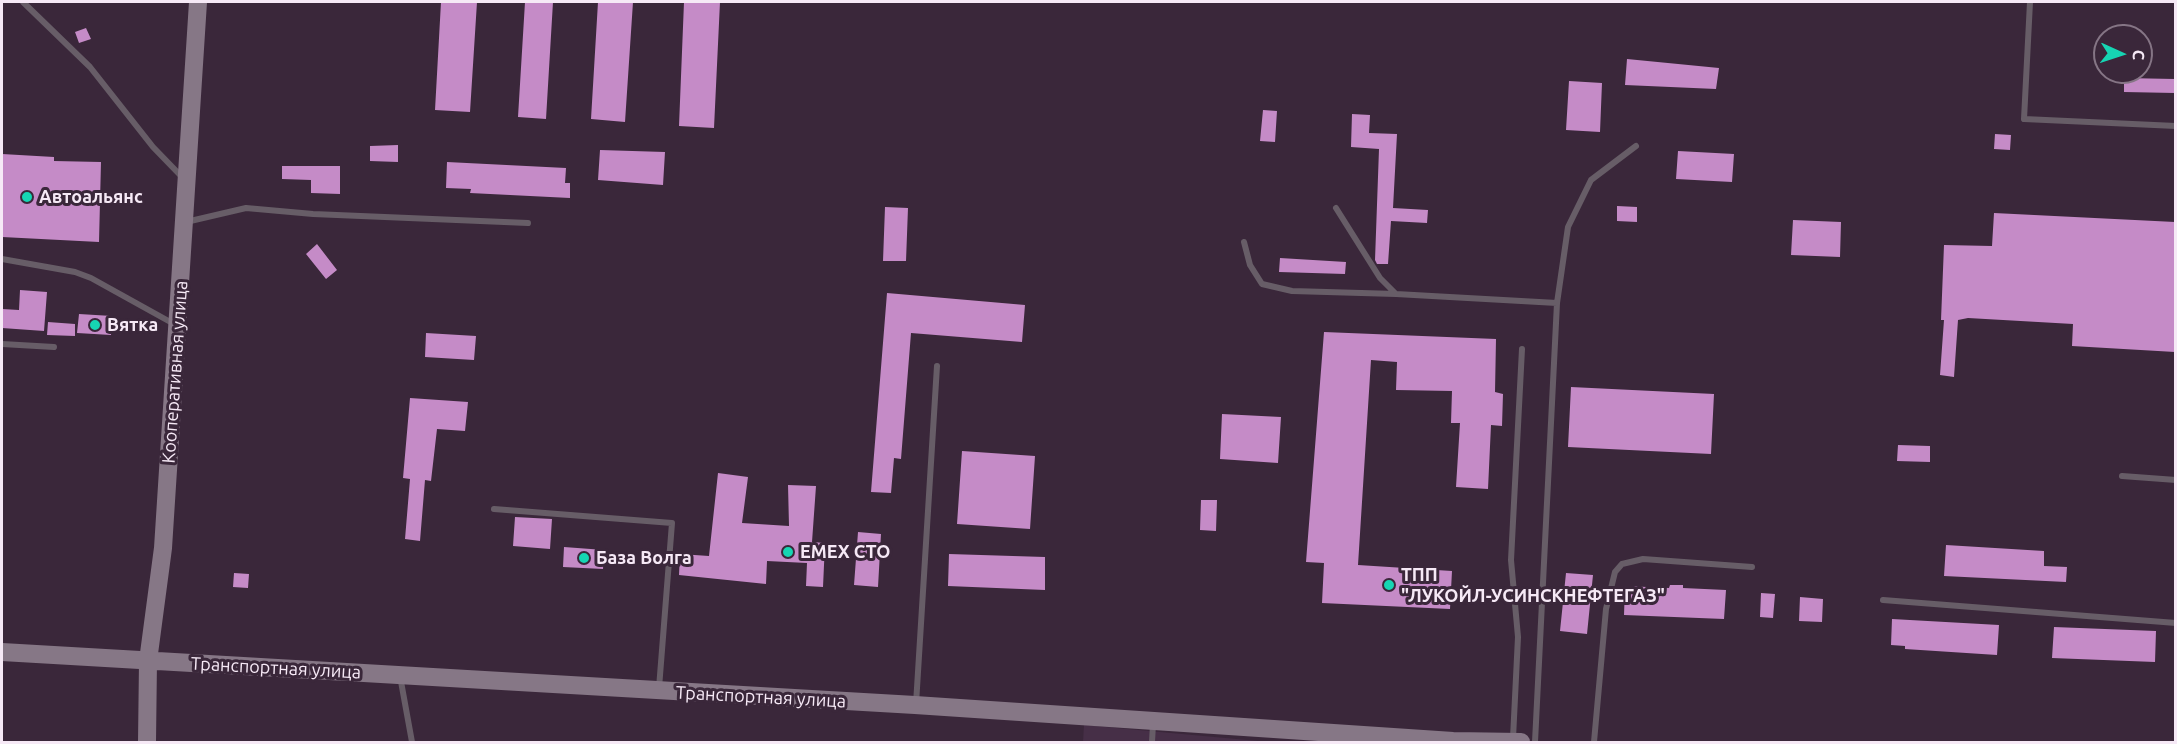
<!DOCTYPE html>
<meta charset="utf-8">
<style>
body{margin:0}
#map{position:relative;width:2177px;height:744px;overflow:hidden;background:#3a273a;font-family:Ubuntu,sans-serif}
canvas{display:block}
.frame{position:absolute;inset:0;border:3px solid #f6e9f6;pointer-events:none}
.north{position:absolute;left:2093px;top:24px;width:60px;height:60px;box-sizing:border-box;background:#3a273a;border:2px solid #857585;border-radius:50%;rotate:93deg;font-size:16px;font-weight:700;line-height:24px;text-align:center;color:#f6e9f6}
.north::after{content:'';display:block;margin:auto;width:21px;height:27px;background:#16d5b3;clip-path:polygon(50% 0,100% 100%,50% 72%,0 100%)}
</style>
<div id="map">
<canvas width="2177" height="744"></canvas>
<div class="frame"></div>
<div class="north">С</div>
</div>
<script>
const c = document.querySelector('canvas').getContext('2d');
c.lineJoin = 'round';
function paint(path, color) {
  c.fillStyle = color;
  c.fill(path, 'evenodd');
}
function shape(rows) {
  const path = new Path2D();
  for (const r of rows) {
    path.moveTo(r[0], r[1]);
    for (let i = 2; i < r.length; i += 2) path.lineTo(r[i], r[i + 1]);
  }
  return path;
}
function strokePath(path, color, width, dash) {
  c.strokeStyle = color;
  c.lineWidth = width;
  c.lineCap = dash ? 'butt' : 'round';
  c.setLineDash(dash || []);
  c.stroke(path);
}
function write(font, color, halo, rows, align = 'center') {
  c.font = font + ' Ubuntu,sans-serif';
  c.lineWidth = 6;
  c.setLineDash([]);
  c.textBaseline = 'middle';
  c.strokeStyle = halo;
  c.fillStyle = color;
  for (const [text, x, y, turn = 0] of rows) {
    c.save();
    c.translate(x, y);
    c.rotate((+turn || 0) * Math.PI / 180);
    c.textAlign = isNaN(turn) ? turn : align;
    if (halo) c.strokeText(text, 0, 0);
    c.fillText(text, 0, 0);
    c.restore();
  }
}
paint(shape([
 [1084,725,1269,742,1083,742]
]), '#462f47');
paint(shape([
 [441,2,477,2,470,112,435,110],
 [525,2,553,2,546,119,518,117],
 [598,2,633,2,625,122,591,119],
 [684,2,720,2,714,128,679,126],
 [86,28,91,39,79,43,75,32],
 [1627,59,1719,68,1716,89,1625,85],
 [2124,78,2175,79,2175,93,2124,92],
 [1569,81,1602,83,1600,132,1566,130],
 [1263,110,1277,111,1275,142,1260,141],
 [1352,114,1370,115,1369,133,1397,134,1393,208,1428,210,1427,223,1391,221,1388,264,1377,264,1375,260,1379,149,1351,147],
 [1995,134,2011,135,2010,150,1994,149],
 [398,145,398,162,370,161,370,146],
 [600,150,665,152,663,185,598,180],
 [1678,151,1734,154,1732,182,1676,179],
 [2,154,54,157,54,161,101,162,99,242,2,237],
 [447,162,566,168,565,183,570,183,570,198,470,193,471,189,446,188],
 [282,166,340,166,340,194,311,193,311,180,282,179],
 [1617,206,1637,207,1637,222,1617,221],
 [885,207,908,208,906,261,883,261],
 [1994,213,2175,222,2175,352,2072,346,2073,324,1968,318,1958,320,1954,377,1940,375,1944,320,1941,320,1944,245,1992,246],
 [1793,220,1841,222,1840,257,1791,255],
 [317,244,337,270,326,279,306,254],
 [1280,258,1346,262,1345,274,1279,272],
 [20,290,47,292,44,331,2,328,2,309,19,310],
 [887,293,1025,305,1022,342,911,333,901,459,894,458,891,493,871,492],
 [79,314,112,316,111,335,77,333],
 [48,322,75,324,75,336,47,335],
 [1324,332,1496,339,1495,392,1503,394,1502,426,1491,425,1488,489,1456,487,1460,423,1451,423,1452,391,1396,390,1397,362,1371,360,1358,565,1452,571,1450,609,1322,603,1324,563,1306,562],
 [426,333,476,336,474,360,425,357],
 [1571,387,1714,394,1711,454,1568,447],
 [410,398,468,402,465,431,437,429,431,481,425,480,420,541,405,539,410,479,403,478],
 [1222,414,1281,417,1278,463,1220,459],
 [1898,445,1930,446,1930,462,1897,461],
 [962,451,1035,456,1030,529,957,524],
 [718,473,748,477,742,523,789,526,788,485,816,486,812,542,825,543,823,587,806,586,807,563,767,561,766,584,679,575,680,554,709,556],
 [1201,500,1217,500,1216,531,1200,530],
 [515,517,552,519,550,549,513,546],
 [858,532,881,534,878,587,854,585],
 [1946,545,2044,551,2044,566,2067,567,2066,582,1944,576],
 [564,547,604,550,603,569,563,567],
 [949,554,1045,557,1045,590,948,586],
 [234,573,249,574,248,588,233,587],
 [1566,573,1593,575,1587,634,1560,631],
 [1670,585,1683,585,1683,588,1726,590,1724,619,1624,615,1625,586,1669,588],
 [1761,593,1775,594,1773,618,1760,617],
 [1800,597,1823,599,1822,622,1799,621],
 [1892,619,1999,625,1997,655,1905,649,1905,646,1891,645],
 [2054,627,2156,631,2155,662,2052,658]
]), '#c58bc7');
strokePath(shape([
 [23,2,90,67,153,147,184,179],
 [2030,2,2024,119,2176,126],
 [1336,208,1380,278,1396,294,1557,303],
 [186,222,246,208,313,214,528,223],
 [1244,242,1250,265,1262,284,1292,291,1396,294],
 [2,259,75,272,91,278,174,324],
 [2,344,54,347],
 [2122,476,2176,480],
 [494,509,672,523,659,688],
 [1883,600,2176,623],
 [400,676,412,742],
 [916,704,937,366],
 [1513,738,1518,637,1511,560,1522,349],
 [1152,742,1153,724],
 [1535,742,1557,303,1568,227,1591,180,1636,146],
 [1594,742,1606,609,1615,572,1622,564,1643,559,1752,567]
]), '#675d67', 6);
strokePath(shape([
 [2,652,915,705,1453,741,1521,742],
 [147,742,148,661,163,548,198,2]
]), '#867786', 18);
for (const [x, y, r, color] of [
 [27,197,6,"#16d5b3"],
 [95,325,6,"#16d5b3"],
 [788,552,6,"#16d5b3"],
 [584,558,6,"#16d5b3"],
 [1389,585,6,"#16d5b3"]
]) {
  const dot = new Path2D();
  dot.arc(x, y, r, 0, 2 * Math.PI);
  c.fillStyle = color;
  c.fill(dot);
  strokePath(dot, '#3a273a', 2);
}
write('bold 18px', '#f6e9f6', '#3a273a', [
 ["Автоальянс",39,197],
 ["Вятка",107,325],
 ["EMEX СТО",800,552],
 ["База Волга",596,558],
 ["ТПП",1401,575],
 ["\"ЛУКОЙЛ-УСИНСКНЕФТЕГАЗ\"",1401,596]
], 'left');
write('18px', '#f6e9f6', '#3a273a', [
 ["Кооперативная улица",175,372,-86],
 ["Транспортная улица",276,668,3],
 ["Транспортная улица",761,697,3]
]);
</script>
